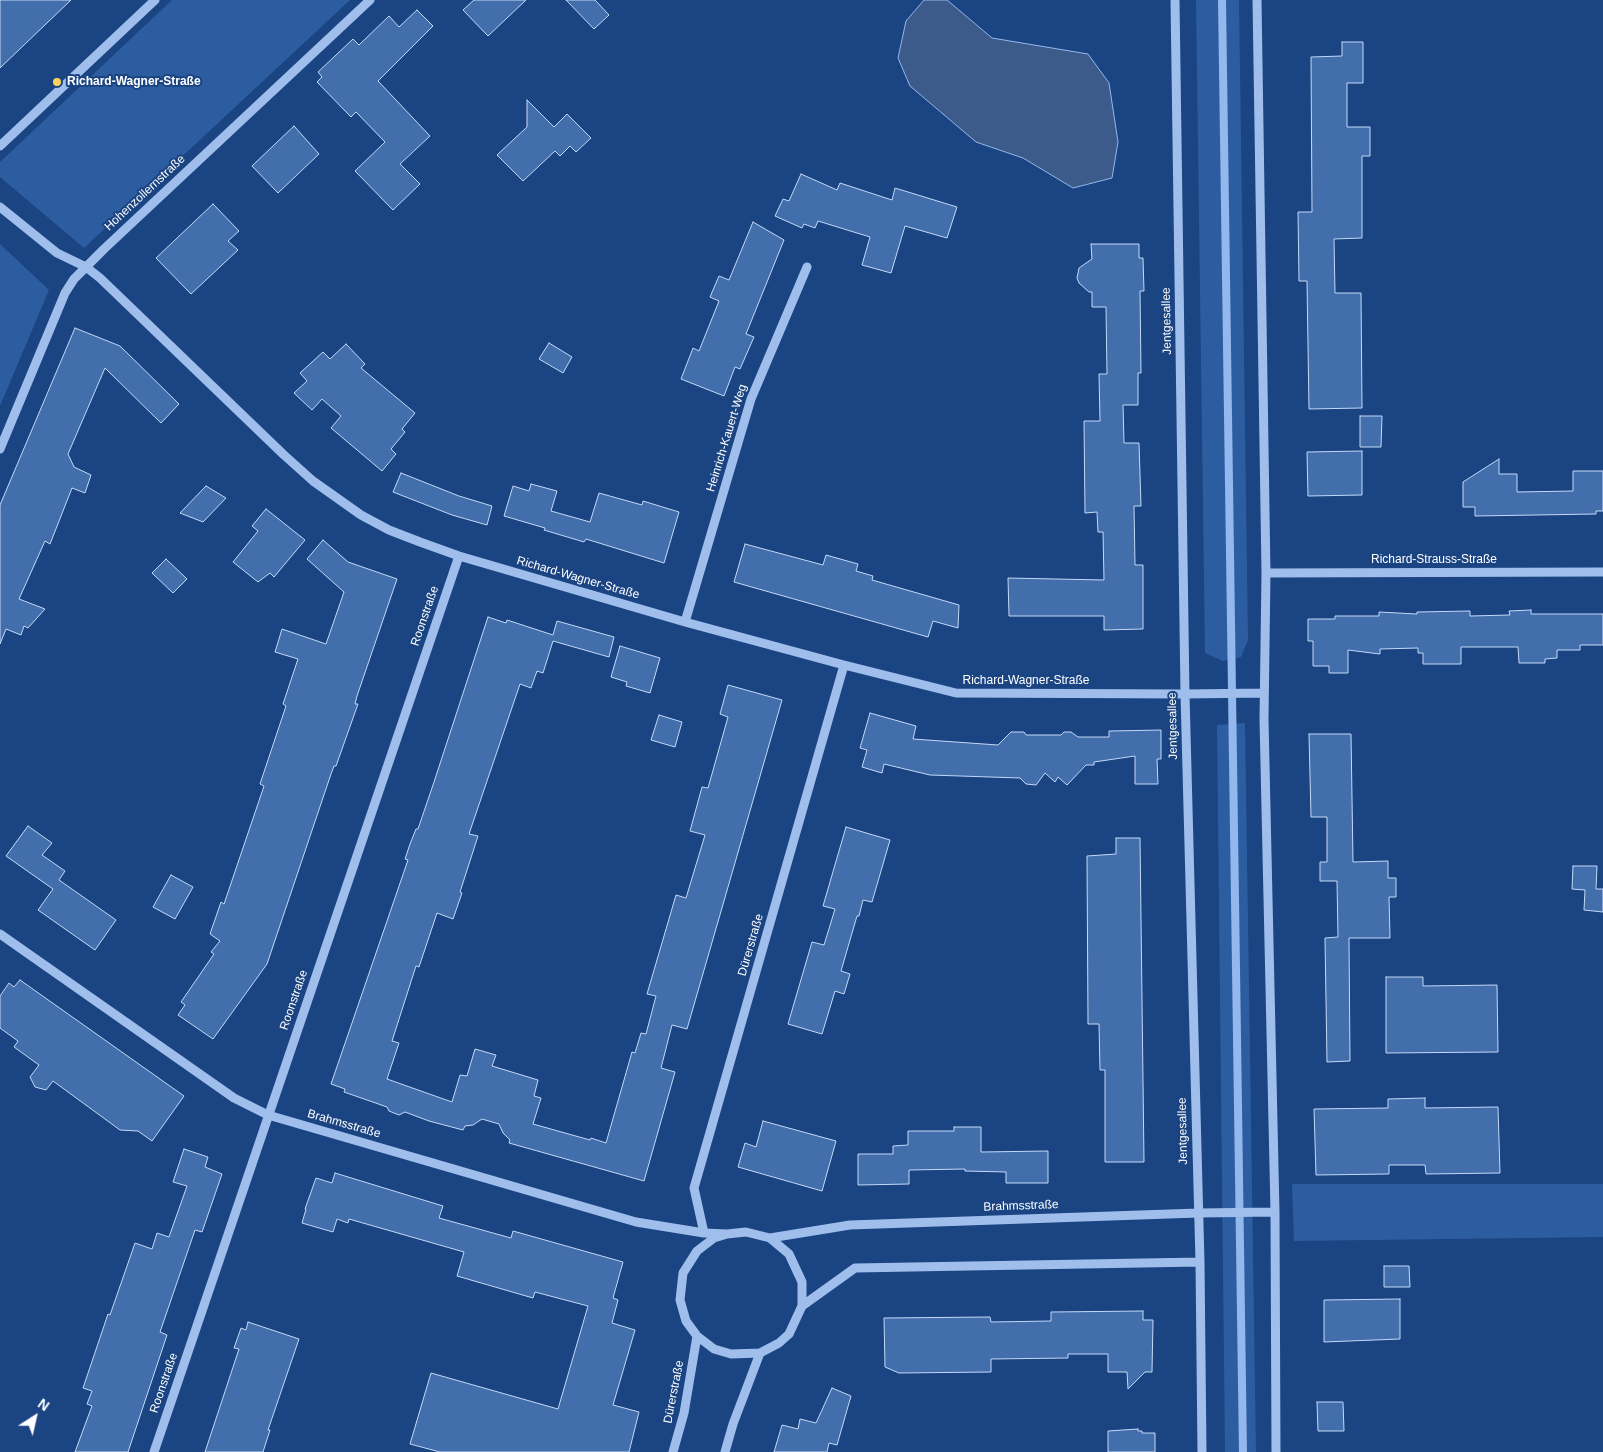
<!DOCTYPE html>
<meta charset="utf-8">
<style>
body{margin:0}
#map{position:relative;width:1603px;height:1452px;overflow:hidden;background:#1a4482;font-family:Arial,sans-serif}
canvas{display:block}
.north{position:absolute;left:10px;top:1392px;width:50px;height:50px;-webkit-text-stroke:4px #1a4482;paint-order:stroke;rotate:35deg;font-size:14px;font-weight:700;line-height:20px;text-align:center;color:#fff}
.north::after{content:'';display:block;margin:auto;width:18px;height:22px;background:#fff;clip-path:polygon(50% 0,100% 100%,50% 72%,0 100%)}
</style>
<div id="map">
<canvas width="1603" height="1452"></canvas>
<div class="north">N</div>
</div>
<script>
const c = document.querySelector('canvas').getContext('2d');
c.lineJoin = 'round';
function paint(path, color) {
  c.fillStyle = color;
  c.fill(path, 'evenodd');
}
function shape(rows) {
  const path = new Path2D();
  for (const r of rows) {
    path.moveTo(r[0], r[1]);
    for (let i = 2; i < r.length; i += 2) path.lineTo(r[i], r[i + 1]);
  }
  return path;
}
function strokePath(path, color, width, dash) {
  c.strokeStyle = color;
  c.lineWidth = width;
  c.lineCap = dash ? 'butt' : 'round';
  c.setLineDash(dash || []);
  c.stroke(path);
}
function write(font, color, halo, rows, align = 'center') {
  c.font = font + ' Arial,sans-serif';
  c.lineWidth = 4;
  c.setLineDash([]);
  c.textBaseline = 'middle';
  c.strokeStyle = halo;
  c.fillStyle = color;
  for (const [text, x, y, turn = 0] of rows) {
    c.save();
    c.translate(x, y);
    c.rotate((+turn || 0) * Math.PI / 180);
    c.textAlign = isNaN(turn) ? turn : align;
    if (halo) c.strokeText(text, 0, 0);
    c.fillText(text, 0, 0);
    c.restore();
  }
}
paint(shape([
 [172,0,350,0,84,248,0,177,0,162],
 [1196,0,1239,0,1248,640,1241,657,1223,661,1205,653],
 [0,244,49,290,0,406],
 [1245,723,1256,1452,1225,1452,1217,725],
 [1292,1184,1603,1184,1603,1237,1294,1241]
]), '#2d5da1');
const water = shape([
 [924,0,947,0,992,38,1088,54,1109,83,1118,142,1112,178,1073,188,1023,158,976,142,910,86,898,58,906,21,924,0]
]);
paint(water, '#3c5b8a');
strokePath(water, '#92b8ed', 1);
strokePath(shape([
 [1222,0,1243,1452]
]), '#92b8ed', 8);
const building = shape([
 [0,0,71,0,0,68,0,0],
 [474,0,526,0,488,36,463,10,474,0],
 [566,0,595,0,609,15,594,29,566,0],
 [417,10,433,26,378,81,430,136,400,164,420,184,393,210,355,171,385,142,356,112,351,117,317,82,322,77,318,72,353,39,359,45,389,16,399,27,417,10],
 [1342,42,1363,42,1363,83,1347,83,1347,127,1370,127,1370,156,1362,156,1362,238,1334,239,1335,293,1361,293,1362,408,1309,409,1307,281,1299,281,1298,212,1312,212,1311,57,1342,56,1342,42],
 [527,100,554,127,567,114,591,138,576,152,570,146,560,156,555,151,523,181,497,155,527,127,527,100],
 [294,126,319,154,278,193,252,166,294,126],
 [801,174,837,190,840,183,892,200,895,188,957,207,947,238,905,226,891,273,862,265,870,237,818,221,815,228,804,224,802,228,775,216,783,199,789,201,801,174],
 [213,204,239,231,228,241,238,250,191,294,156,258,213,204],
 [753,222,784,240,746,334,754,337,740,369,735,367,724,396,681,379,693,348,699,351,719,301,710,297,719,276,729,280,753,222],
 [1091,244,1139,244,1139,258,1143,258,1144,291,1140,291,1141,373,1138,373,1138,405,1123,405,1124,443,1139,443,1141,506,1134,506,1135,565,1143,565,1143,629,1104,630,1104,616,1009,616,1008,578,1104,580,1103,532,1098,532,1097,512,1085,513,1084,421,1100,421,1099,374,1107,374,1106,307,1092,307,1092,292,1089,292,1079,283,1077,278,1079,268,1092,259,1091,244],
 [75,328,120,346,179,404,161,423,105,368,68,454,74,467,91,475,85,493,72,488,50,544,45,541,19,599,45,609,28,628,24,626,21,635,6,629,0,644,0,505,75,328],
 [549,343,572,357,563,373,539,359,549,343],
 [346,344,365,364,361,368,415,413,402,429,405,432,391,449,396,454,382,471,331,428,341,416,322,399,312,410,294,393,307,381,300,373,323,352,330,359,346,344],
 [1360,416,1382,416,1381,447,1360,447,1360,416],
 [1362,451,1362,495,1308,496,1307,452,1362,451],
 [1499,459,1499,474,1517,474,1517,492,1573,491,1573,471,1603,471,1603,511,1596,511,1596,514,1475,516,1475,507,1463,507,1463,482,1499,459],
 [401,473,459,496,492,506,487,525,452,515,393,492,401,473],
 [531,484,557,491,551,511,590,522,599,493,642,505,643,501,679,512,664,563,586,539,584,542,544,530,545,528,504,516,513,486,529,491,531,484],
 [206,486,226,498,203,522,180,513,206,486],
 [266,509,305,540,274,577,270,573,258,582,233,562,258,531,252,526,266,509],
 [323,540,348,562,397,579,357,696,355,704,358,704,336,766,334,766,331,774,267,964,213,1039,178,1015,185,1005,181,1002,214,954,211,952,220,941,210,934,221,902,224,904,264,786,260,784,286,706,283,704,298,659,275,652,282,629,326,644,344,592,307,559,323,540],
 [745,544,823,565,826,555,858,564,856,571,873,576,872,580,959,605,958,628,933,621,928,637,734,582,745,544],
 [166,559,187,579,173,593,152,573,166,559],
 [1531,610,1531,614,1603,614,1603,645,1580,645,1580,650,1557,650,1557,658,1545,659,1545,663,1519,663,1518,647,1461,647,1461,664,1423,664,1423,653,1418,653,1418,648,1380,649,1380,654,1348,650,1348,673,1329,673,1329,666,1313,666,1313,641,1308,641,1308,619,1335,619,1335,616,1379,616,1379,612,1417,614,1417,612,1470,611,1470,616,1510,615,1509,611,1531,610],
 [488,617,506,623,507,620,553,635,557,621,614,637,609,657,553,641,543,673,537,671,531,688,520,684,469,834,478,836,460,892,462,893,453,919,437,913,419,967,416,966,392,1041,399,1043,387,1079,452,1102,460,1075,467,1076,475,1049,496,1055,492,1066,538,1080,534,1096,541,1098,533,1124,590,1140,591,1138,606,1143,632,1052,635,1053,641,1033,646,1034,656,996,647,994,676,895,686,898,705,835,690,831,702,787,708,788,728,717,720,714,728,685,782,700,687,1029,672,1025,661,1068,675,1072,644,1181,509,1143,510,1140,503,1133,499,1124,482,1119,473,1125,465,1126,463,1130,429,1121,405,1112,399,1115,389,1111,387,1107,344,1092,345,1089,331,1084,408,860,405,859,410,844,416,829,418,829,434,782,488,617],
 [620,646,660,658,650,693,626,686,627,682,611,677,620,646],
 [870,713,916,726,913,739,998,745,1011,732,1024,732,1026,735,1061,735,1064,732,1071,732,1078,737,1109,737,1109,731,1161,730,1161,759,1157,759,1158,784,1135,784,1135,756,1094,762,1094,765,1086,765,1067,785,1058,777,1055,782,1045,773,1036,785,1026,784,1020,778,930,775,884,764,882,773,862,767,867,750,860,748,870,713],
 [659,715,682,722,675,747,651,740,659,715],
 [1309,734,1351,734,1353,862,1388,861,1388,878,1396,878,1396,897,1389,897,1390,938,1349,938,1350,1061,1327,1062,1325,938,1338,937,1337,881,1320,881,1320,862,1327,862,1327,817,1311,817,1309,734],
 [28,826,52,843,42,855,65,871,59,880,116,920,95,950,38,910,53,889,6,856,28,826],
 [846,827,890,840,872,902,863,900,859,916,857,916,841,971,850,974,844,994,835,991,822,1034,788,1024,812,942,824,945,835,909,823,906,846,827],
 [1116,838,1140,838,1144,1162,1105,1162,1105,1070,1100,1070,1099,1024,1088,1024,1087,856,1116,854,1116,838],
 [1573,866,1597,866,1596,889,1603,889,1603,912,1584,910,1585,890,1572,889,1573,866],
 [171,875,193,887,175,919,153,907,171,875],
 [1386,977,1423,977,1423,986,1497,985,1498,1052,1386,1053,1386,977],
 [20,980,184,1096,152,1141,138,1131,120,1130,53,1081,46,1090,35,1087,30,1077,39,1065,14,1047,18,1041,0,1028,0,996,9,983,14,987,20,980],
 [1425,1098,1425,1108,1498,1107,1500,1173,1426,1174,1425,1165,1389,1165,1389,1174,1316,1175,1314,1109,1388,1108,1388,1099,1425,1098],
 [763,1121,836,1141,822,1191,738,1167,745,1143,756,1147,763,1121],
 [954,1127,981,1127,981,1152,1048,1151,1048,1183,1006,1183,1006,1172,965,1171,965,1169,909,1170,909,1184,858,1185,858,1154,893,1154,893,1146,908,1145,908,1131,954,1131,954,1127],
 [184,1149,208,1157,205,1167,222,1174,202,1232,195,1230,160,1332,167,1335,128,1452,75,1452,92,1406,87,1404,92,1391,83,1388,108,1314,110,1315,135,1243,152,1249,157,1233,169,1237,187,1186,173,1182,184,1149],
 [335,1173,443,1206,439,1218,511,1238,513,1231,623,1262,613,1298,618,1300,612,1323,635,1330,613,1405,639,1412,629,1452,440,1452,410,1444,431,1373,558,1409,588,1306,535,1292,533,1298,457,1276,464,1252,349,1219,348,1223,337,1219,333,1232,302,1223,306,1209,305,1209,316,1178,332,1183,335,1173],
 [1384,1266,1409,1266,1410,1287,1384,1287,1384,1266],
 [1400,1299,1400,1339,1324,1342,1324,1300,1400,1299],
 [1143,1311,1143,1320,1153,1320,1152,1372,1145,1372,1128,1389,1127,1372,1108,1372,1108,1354,1068,1354,1068,1358,991,1359,991,1372,899,1373,885,1367,884,1318,990,1317,991,1322,1051,1321,1051,1312,1143,1311],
 [248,1322,299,1339,268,1430,270,1430,263,1452,205,1452,239,1349,234,1348,241,1328,246,1330,248,1322],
 [832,1388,851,1396,837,1445,829,1443,827,1452,774,1452,782,1425,798,1429,800,1419,816,1423,832,1388],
 [1317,1402,1343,1402,1344,1431,1318,1431,1317,1402],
 [1138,1429,1138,1431,1142,1431,1142,1433,1155,1433,1155,1452,1108,1452,1108,1431,1138,1429]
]);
paint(building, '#436eac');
strokePath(building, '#c4d9f8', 1);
strokePath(shape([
 [1175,0,1185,694,1200,1262,1202,1452],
 [1257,0,1266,573,1264,719,1275,1212,1276,1452],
 [0,146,155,0],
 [0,207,57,253,86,267,100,278,284,455,313,481,361,515,389,530,420,542,459,556,685,622,844,665,956,693,1185,694,1264,693],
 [0,449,65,293,74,279,104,249,370,0],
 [1266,573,1603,572],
 [685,622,751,399,807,267],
 [0,934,234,1098,268,1115,636,1222,704,1233,727,1234,746,1232,770,1238,789,1254,802,1282,802,1306,789,1334,779,1343,760,1353,731,1354,714,1349,697,1336,686,1321,680,1300,683,1273,697,1251,714,1238,727,1234],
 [704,1233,694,1188,844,665],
 [770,1238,850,1225,1198,1213,1275,1212],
 [802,1306,855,1268,1200,1262],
 [154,1452,459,556],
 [673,1452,684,1413,697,1336],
 [725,1452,733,1424,760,1353]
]), '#9fbeeb', 9);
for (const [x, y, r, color] of [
 [57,82,5,"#fdd45b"]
]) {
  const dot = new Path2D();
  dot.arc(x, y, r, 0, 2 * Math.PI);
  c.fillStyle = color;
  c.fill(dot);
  strokePath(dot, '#1a4482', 2);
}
write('bold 12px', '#fff', '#1a4482', [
 ["Richard-Wagner-Straße",67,82]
], 'left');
write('12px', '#fff', '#1a4482', [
 ["Hohenzollernstraße",145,193,-43],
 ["Jentgesallee",1167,321,-91],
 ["Heinrich-Kauert-Weg",727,438,-73],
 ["Richard-Strauss-Straße",1434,560],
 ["Richard-Wagner-Straße",578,578,16],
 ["Roonstraße",425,616,-71],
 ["Richard-Wagner-Straße",1026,681],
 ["Jentgesallee",1173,726,-91],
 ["Dürerstraße",751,945,-74],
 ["Roonstraße",294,1000,-71],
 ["Brahmsstraße",344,1124,16],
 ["Jentgesallee",1183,1131,-91],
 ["Brahmsstraße",1021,1206,-2],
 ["Roonstraße",164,1383,-71],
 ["Dürerstraße",674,1392,-79]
]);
</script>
